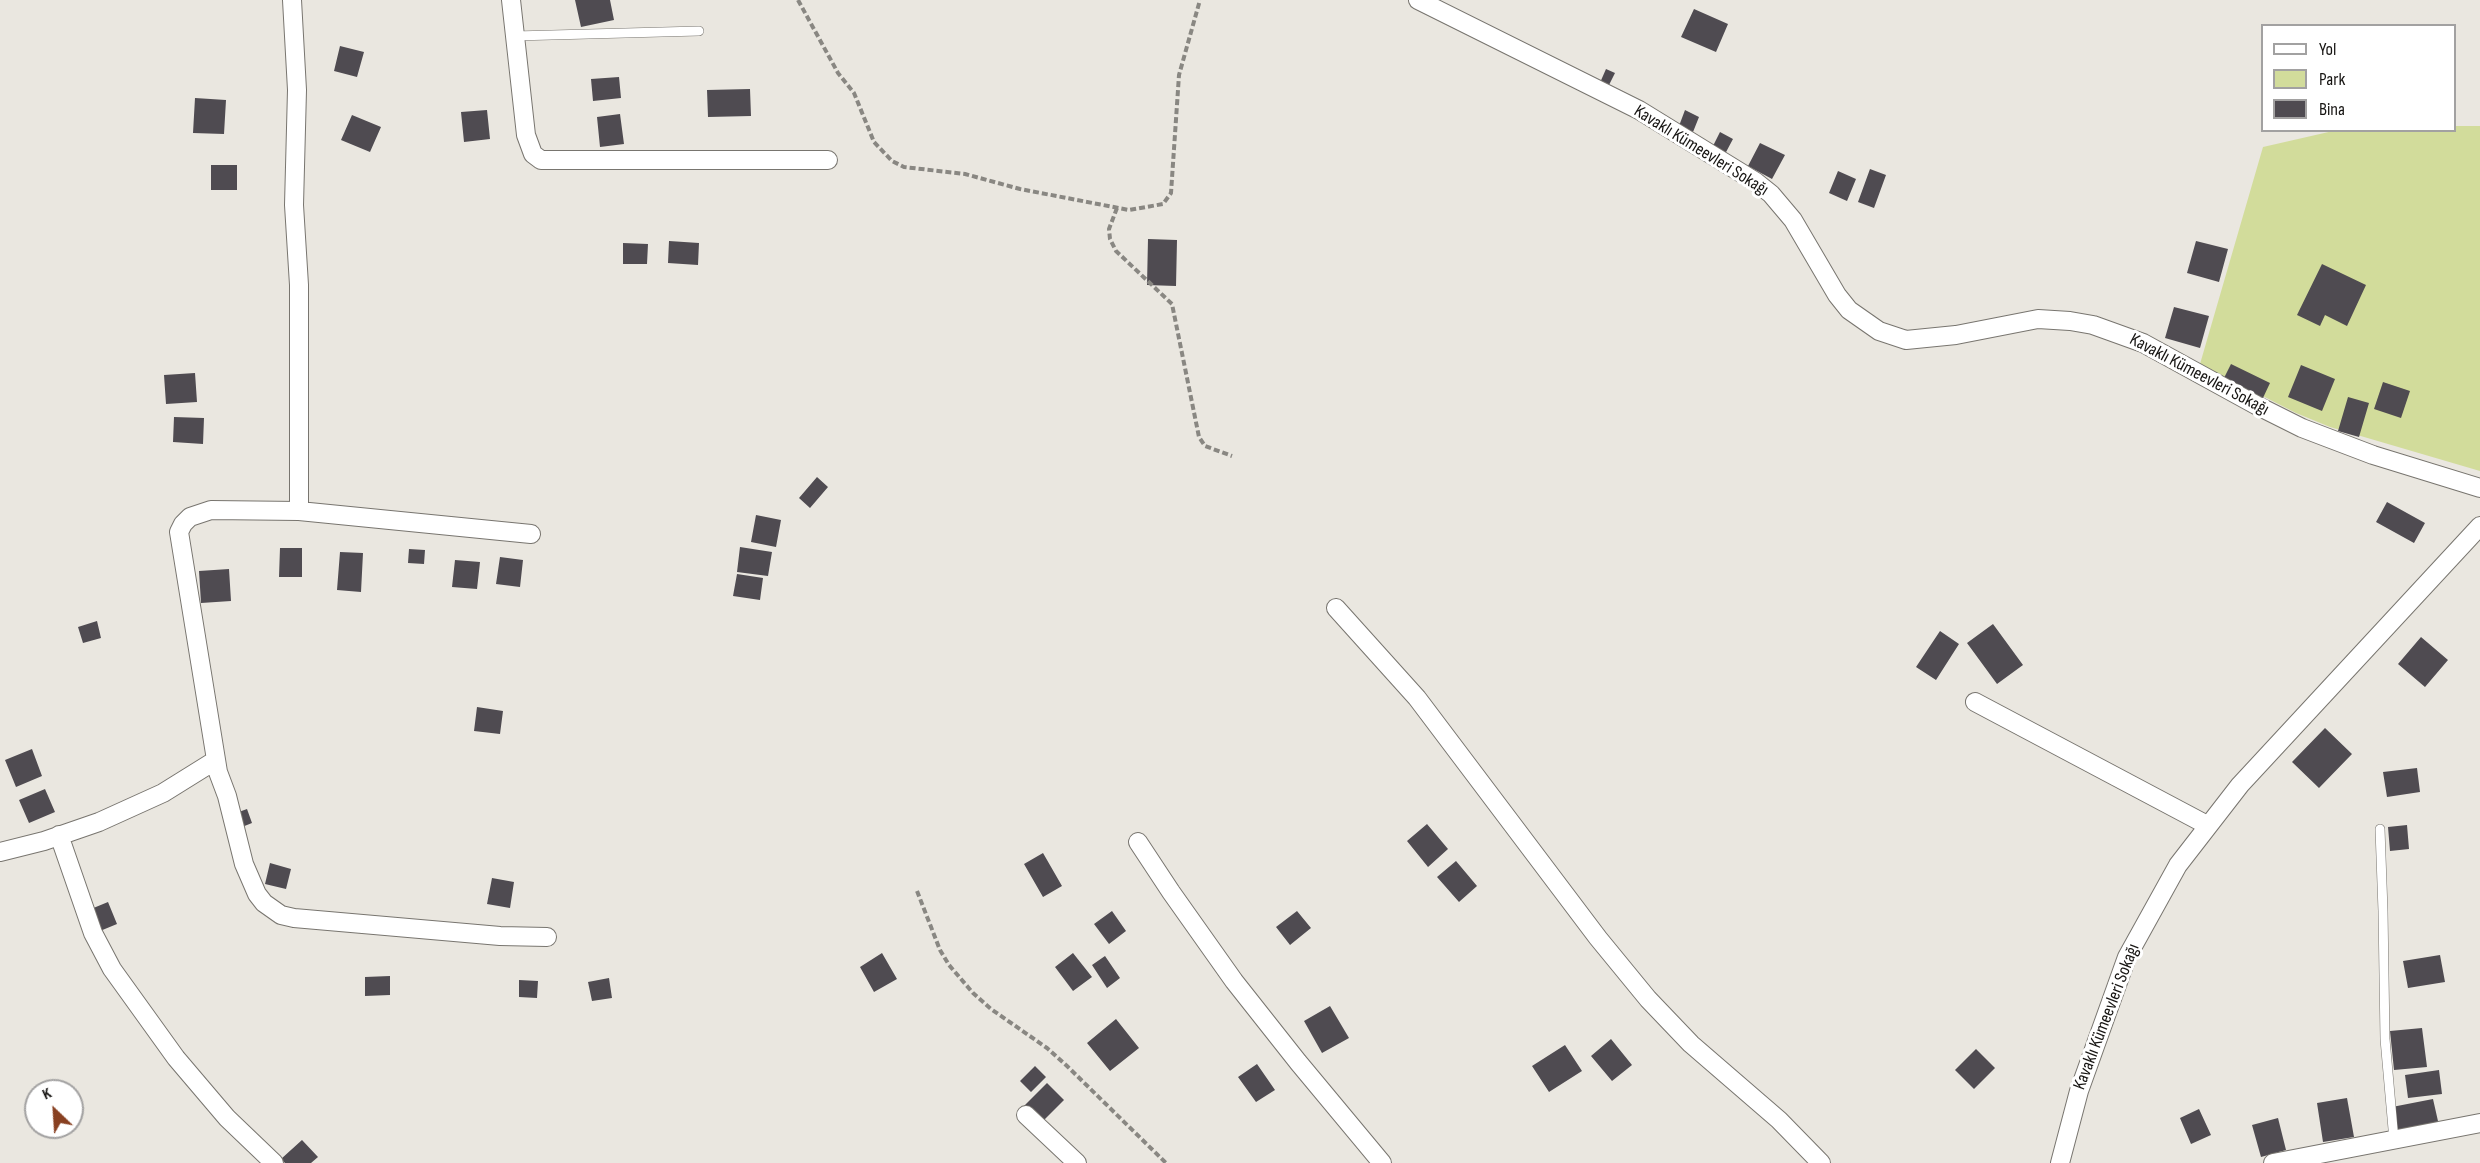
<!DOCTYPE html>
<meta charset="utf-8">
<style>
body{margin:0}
#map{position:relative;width:2480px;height:1163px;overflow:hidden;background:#eae7e0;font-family:"Sofia Sans Condensed",sans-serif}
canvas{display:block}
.legend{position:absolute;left:2261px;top:24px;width:195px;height:108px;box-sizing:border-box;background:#fff;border:2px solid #a2a1a1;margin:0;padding:8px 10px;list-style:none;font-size:18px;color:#171513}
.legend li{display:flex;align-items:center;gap:12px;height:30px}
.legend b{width:30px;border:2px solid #a2a1a1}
.north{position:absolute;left:24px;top:1079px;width:60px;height:60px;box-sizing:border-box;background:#fff;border:2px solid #a2a1a1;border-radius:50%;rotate:335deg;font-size:16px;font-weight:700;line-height:24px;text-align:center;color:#171513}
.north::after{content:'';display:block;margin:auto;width:21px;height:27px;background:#884021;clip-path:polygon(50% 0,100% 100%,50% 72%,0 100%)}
</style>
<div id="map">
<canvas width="2480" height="1163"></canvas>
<ul class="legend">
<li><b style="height:8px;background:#fff"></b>Yol</li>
<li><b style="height:16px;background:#d2dc9b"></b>Park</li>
<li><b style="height:16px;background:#4f4b51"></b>Bina</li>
</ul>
<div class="north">K</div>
</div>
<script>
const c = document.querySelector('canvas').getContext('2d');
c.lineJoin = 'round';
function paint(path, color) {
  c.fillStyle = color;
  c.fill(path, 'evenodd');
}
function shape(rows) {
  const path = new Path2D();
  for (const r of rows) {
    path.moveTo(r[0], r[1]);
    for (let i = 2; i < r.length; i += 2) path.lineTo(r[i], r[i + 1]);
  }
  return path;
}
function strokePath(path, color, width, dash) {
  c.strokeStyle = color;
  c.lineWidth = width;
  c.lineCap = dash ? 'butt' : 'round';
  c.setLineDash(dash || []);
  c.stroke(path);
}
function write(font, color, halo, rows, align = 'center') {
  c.font = font + ' "Sofia Sans Condensed",sans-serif';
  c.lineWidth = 6;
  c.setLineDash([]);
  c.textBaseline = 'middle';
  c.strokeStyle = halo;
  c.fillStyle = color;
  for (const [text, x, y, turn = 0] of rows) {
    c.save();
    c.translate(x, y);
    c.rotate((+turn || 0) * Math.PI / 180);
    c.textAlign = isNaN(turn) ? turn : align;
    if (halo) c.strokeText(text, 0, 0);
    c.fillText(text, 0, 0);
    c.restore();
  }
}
paint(shape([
 [2455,126,2480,126,2480,471,2330,427,2296,413,2200,364,2263,147,2333,131,2454,130]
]), '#d2dc9b');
paint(shape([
 [575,0,610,0,614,20,581,27],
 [1694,9,1728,24,1716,52,1681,37],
 [340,46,364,52,357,77,334,71],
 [1606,69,1615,73,1607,89,1599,85],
 [619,77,621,98,593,101,591,79],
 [750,89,751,116,708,117,707,90],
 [195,98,226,100,224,134,193,133],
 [487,110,490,139,464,142,461,112],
 [1685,110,1699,117,1693,132,1679,126],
 [620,114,624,144,600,147,597,117],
 [352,115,381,127,370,152,341,140],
 [1720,132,1733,139,1725,154,1712,148],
 [1760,143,1785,155,1772,179,1748,166],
 [211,165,237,165,237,190,211,190],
 [1870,169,1886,175,1874,208,1858,202],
 [1838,171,1856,179,1847,201,1829,193],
 [1148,239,1177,240,1176,286,1147,285],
 [669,241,699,243,698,265,668,263],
 [2196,241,2228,249,2219,282,2187,273],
 [623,243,648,244,647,264,623,264],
 [2322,264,2366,285,2347,326,2325,315,2320,326,2297,315],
 [2174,307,2209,316,2200,348,2165,338],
 [2231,364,2270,383,2262,400,2223,380],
 [2301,365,2335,379,2322,411,2288,397],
 [195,373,197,402,166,404,164,375],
 [2383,382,2410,391,2401,418,2374,409],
 [2348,397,2369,403,2359,437,2338,431],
 [174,417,204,418,203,444,173,442],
 [817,477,828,487,810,508,799,498],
 [2387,502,2425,523,2414,543,2376,522],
 [756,515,781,520,776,547,751,542],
 [740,547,772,552,768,576,737,572],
 [280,548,302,548,302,577,279,577],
 [409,549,425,550,424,564,408,563],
 [340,552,363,553,361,592,337,590],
 [500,557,523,560,520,587,496,584],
 [455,560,480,562,477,589,452,587],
 [229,569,231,601,201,603,199,571],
 [737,574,763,578,760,600,733,596],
 [97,621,101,638,83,643,78,627],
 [1993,624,2023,665,1997,684,1967,643],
 [1940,631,1959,644,1936,680,1916,667],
 [2421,637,2448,660,2425,687,2398,664],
 [477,707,503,711,500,734,474,731],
 [2325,728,2352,754,2319,788,2292,762],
 [32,749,42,776,16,787,5,760],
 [2417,768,2420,792,2387,797,2383,772],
 [45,789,55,812,29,823,19,800],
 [247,809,252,823,242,827,236,813],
 [1427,824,1448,849,1428,867,1407,841],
 [2407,825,2409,849,2390,851,2388,827],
 [1043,853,1062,886,1043,897,1024,864],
 [1456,861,1477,886,1459,902,1437,877],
 [270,863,291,869,286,889,265,884],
 [492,878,514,882,510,908,487,904],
 [108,902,117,924,100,931,91,909],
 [1112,911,1126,931,1109,944,1094,924],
 [1297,911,1311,928,1290,945,1276,927],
 [882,953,897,979,874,992,860,967],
 [1073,953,1092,977,1073,991,1055,967],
 [2440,955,2445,982,2408,988,2403,961],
 [1105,956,1120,978,1107,988,1092,965],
 [390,976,390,995,365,996,365,977],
 [609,978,612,998,592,1001,588,982],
 [519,980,538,981,537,998,519,997],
 [1330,1006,1349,1038,1322,1053,1304,1021],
 [1116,1019,1139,1048,1110,1071,1087,1043],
 [2422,1028,2427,1067,2394,1070,2390,1031],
 [1611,1039,1632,1065,1612,1081,1591,1056],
 [1565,1045,1582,1071,1549,1092,1532,1066],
 [1976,1049,1995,1068,1974,1089,1955,1070],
 [1257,1064,1275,1090,1256,1102,1238,1077],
 [1035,1066,1046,1077,1031,1092,1020,1081],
 [2439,1070,2442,1094,2408,1098,2405,1075],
 [1047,1083,1064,1100,1038,1126,1021,1109],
 [2347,1098,2354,1137,2323,1142,2317,1103],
 [2433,1099,2440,1130,2398,1139,2392,1107],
 [2199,1109,2211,1135,2191,1144,2180,1118],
 [2278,1118,2286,1150,2261,1157,2252,1125],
 [302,1140,318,1157,311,1163,285,1163,281,1159]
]), '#4f4b51');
const lane = shape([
 [515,36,699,31],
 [2380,829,2383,911,2385,1039,2394,1140]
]);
const street = shape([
 [292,0,297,90,294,205,299,285,299,511],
 [511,0,526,135,533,154,541,160,828,160],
 [1418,0,1639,110,1756,182,1771,194,1793,220,1837,295,1849,310,1879,331,1906,340,1956,335,2038,319,2070,321,2093,325,2143,343,2256,405,2302,428,2373,455,2480,488],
 [531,534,299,511,211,510,190,517,183,524,179,532,218,772,227,796,244,864,257,894,264,903,281,915,294,918,500,936,547,937],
 [1336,608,1417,698,1598,938,1648,999,1691,1044,1779,1120,1821,1163],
 [1975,702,2207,825],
 [59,835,93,933,112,969,176,1058,227,1118,274,1163],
 [1138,842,1171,892,1234,981,1298,1062,1382,1163],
 [0,852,44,841,99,822,163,793,216,760],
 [1026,1115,1077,1163],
 [2060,1163,2079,1091,2127,957,2178,865,2240,785,2480,526],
 [2273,1163,2480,1123]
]);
strokePath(lane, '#78756f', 10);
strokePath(street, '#78756f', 20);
strokePath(shape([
 [798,0,838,73,854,93,874,142,892,161,904,167,965,174,1020,189,1129,210,1163,204,1171,193,1179,75,1200,0],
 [1117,208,1109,229,1110,239,1116,251,1172,304,1199,437,1205,446,1232,456],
 [917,891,940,950,949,965,973,993,991,1009,1047,1048,1067,1066,1166,1163]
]), '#898782', 4, [6, 3]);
strokePath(lane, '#fff', 9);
strokePath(street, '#fff', 18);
write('18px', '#171513', '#fff', [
 ["Kavaklı Kümeevleri Sokağı",1701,151,32],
 ["Kavaklı Kümeevleri Sokağı",2199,375,28],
 ["Kavaklı Kümeevleri Sokağı",2107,1017,-69]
]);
</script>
